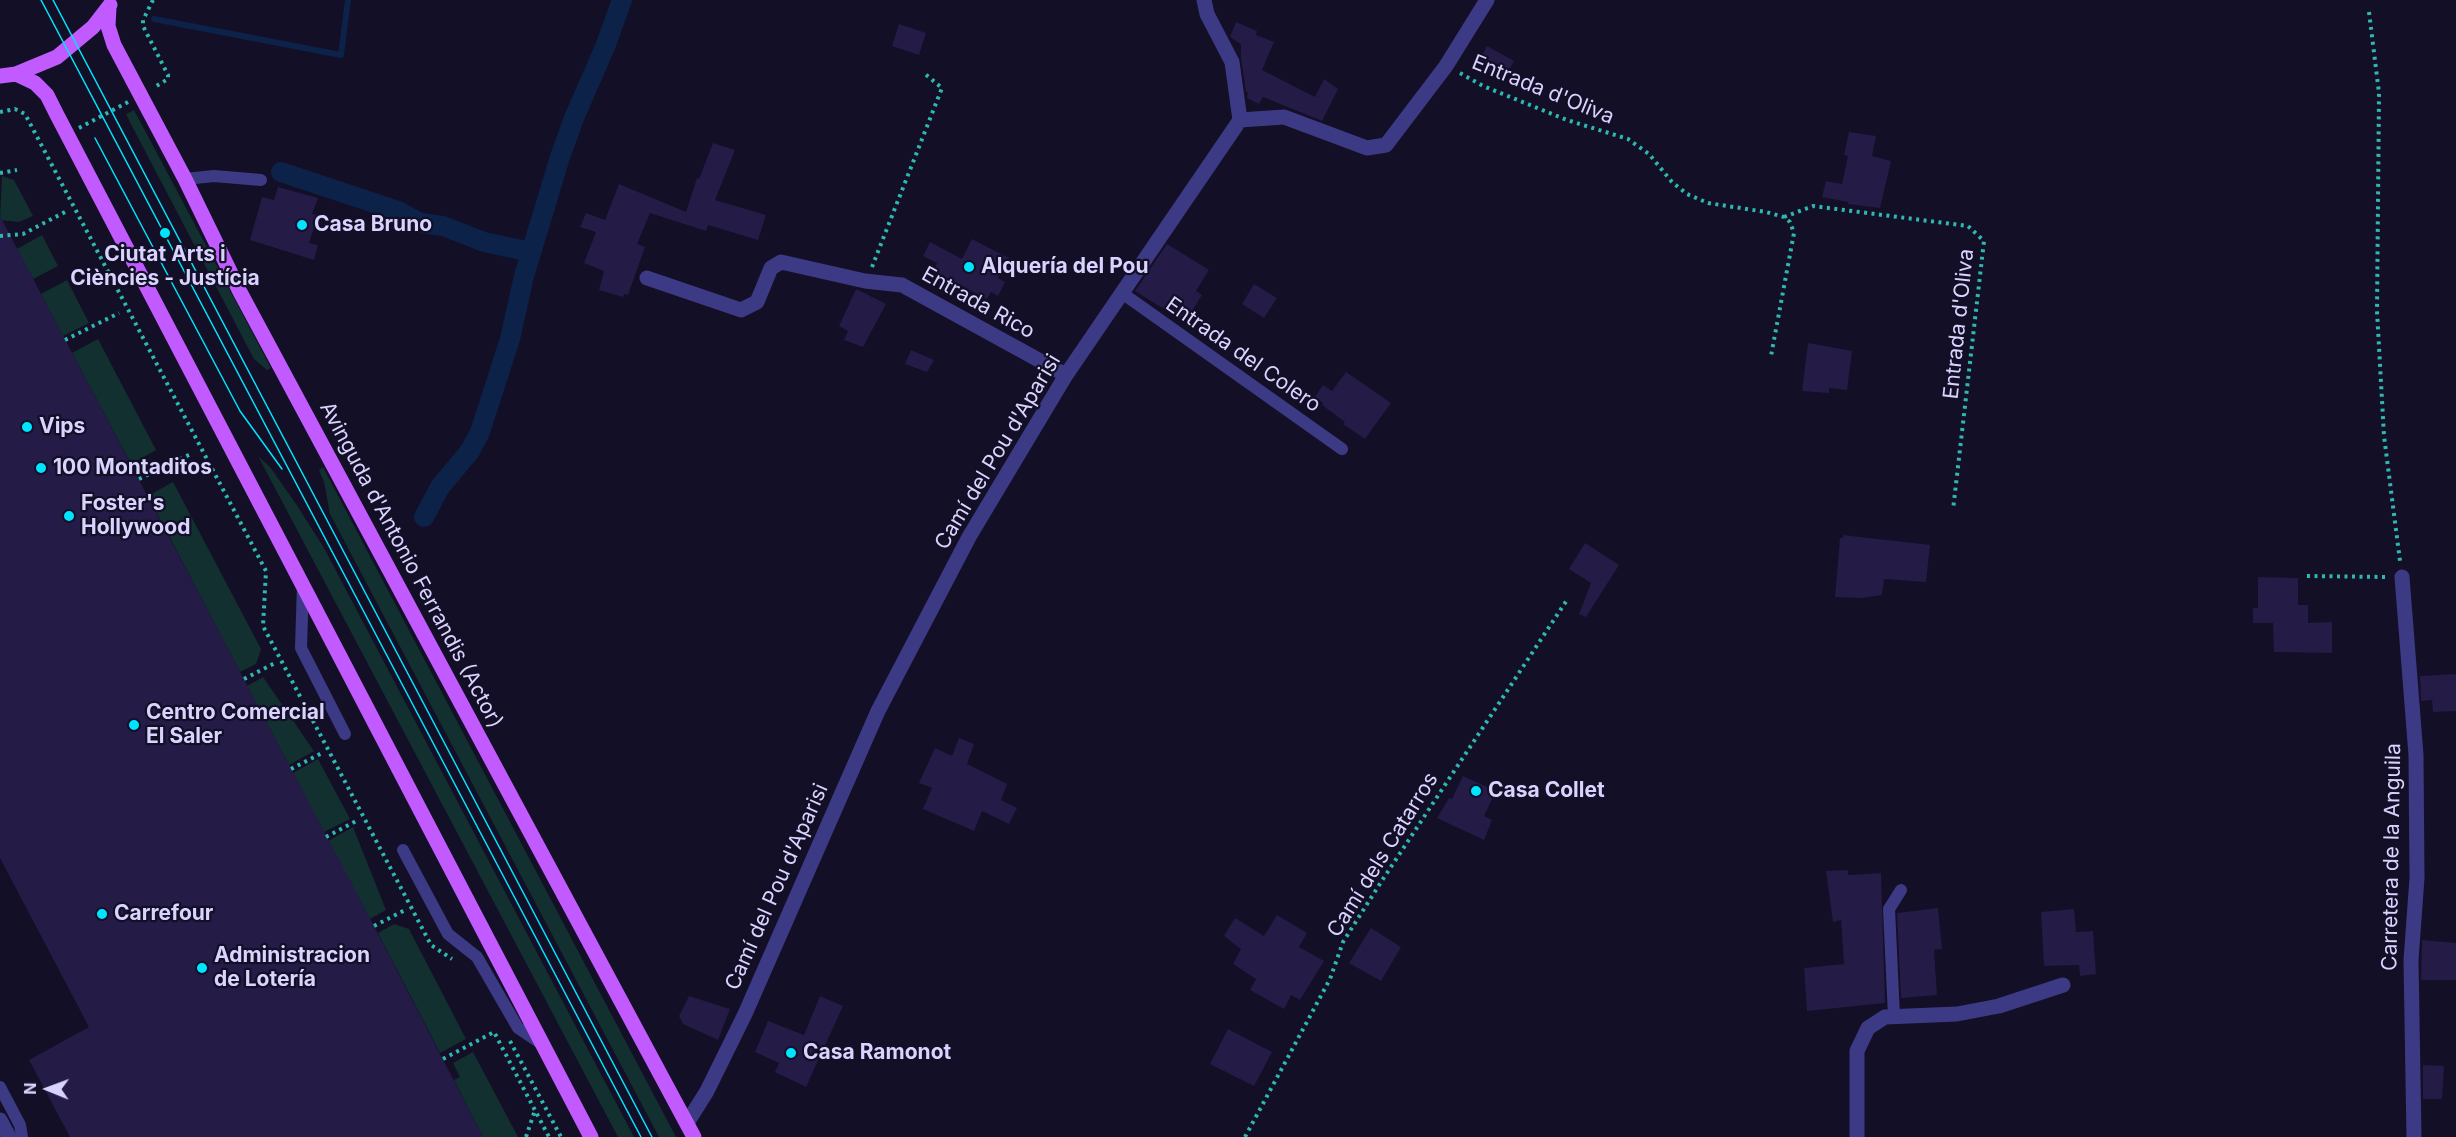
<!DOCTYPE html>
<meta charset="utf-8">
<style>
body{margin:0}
#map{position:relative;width:2456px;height:1137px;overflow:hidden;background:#130f26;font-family:Inter,sans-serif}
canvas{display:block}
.north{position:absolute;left:18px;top:1059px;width:60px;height:60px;-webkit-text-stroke:4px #130f26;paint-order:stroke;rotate:271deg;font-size:16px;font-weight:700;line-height:24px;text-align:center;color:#d9d4ff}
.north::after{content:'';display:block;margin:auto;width:21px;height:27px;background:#d9d4ff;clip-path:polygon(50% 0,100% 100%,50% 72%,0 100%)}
</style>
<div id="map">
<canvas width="2456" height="1137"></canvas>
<div class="north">N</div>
</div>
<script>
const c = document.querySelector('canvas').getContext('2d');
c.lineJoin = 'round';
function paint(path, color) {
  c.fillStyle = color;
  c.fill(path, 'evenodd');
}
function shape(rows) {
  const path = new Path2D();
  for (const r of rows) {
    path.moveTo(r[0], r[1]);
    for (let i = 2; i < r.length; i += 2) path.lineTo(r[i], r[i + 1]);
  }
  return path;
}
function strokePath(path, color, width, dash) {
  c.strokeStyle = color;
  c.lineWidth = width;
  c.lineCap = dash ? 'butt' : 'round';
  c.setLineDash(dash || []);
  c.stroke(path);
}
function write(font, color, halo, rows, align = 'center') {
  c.font = font + ' Inter,sans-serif';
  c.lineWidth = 4.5;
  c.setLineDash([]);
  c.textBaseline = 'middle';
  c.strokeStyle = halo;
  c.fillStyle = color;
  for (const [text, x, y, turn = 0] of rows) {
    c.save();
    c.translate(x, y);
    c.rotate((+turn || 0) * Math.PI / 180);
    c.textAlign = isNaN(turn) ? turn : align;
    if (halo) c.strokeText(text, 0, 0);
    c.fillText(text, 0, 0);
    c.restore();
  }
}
paint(shape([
 [134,110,271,368,267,370,254,359,133,128,126,114],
 [2,176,14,180,33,216,19,222,0,220],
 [42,235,58,266,33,279,17,249],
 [67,280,89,323,63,336,41,294],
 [98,339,156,450,131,464,72,353],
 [258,456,270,467,296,504,324,548,634,1137,618,1137],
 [323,467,676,1137,659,1137,330,514,324,482,319,470],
 [173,482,261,649,256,664,240,672,148,496],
 [263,677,314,751,289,765,247,686],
 [318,759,350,819,324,832,293,773],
 [353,827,386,910,370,919,328,841],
 [394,924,409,929,466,1039,440,1053,378,933],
 [473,1052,518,1137,483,1137,454,1080,460,1077,453,1063]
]), '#12302f');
strokePath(shape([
 [154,19,341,55,348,0]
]), '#0c2248', 6);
strokePath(shape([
 [281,172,398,211,421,223,443,226,484,242,531,252],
 [424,517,440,487,470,451,480,432,510,339,524,276,560,157,574,118,605,47,622,0]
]), '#0c2248', 20);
paint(shape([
 [1236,22,1257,31,1256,35,1274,42,1262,70,1315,97,1324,79,1338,89,1322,121,1263,97,1259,104,1247,98,1248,92,1246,92,1241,58,1241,44,1230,37],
 [899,24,926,33,919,55,892,46],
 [1487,46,1514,61,1504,78,1478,63],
 [1849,132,1876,136,1872,156,1891,161,1880,208,1848,204,1848,202,1822,197,1826,181,1842,184,1848,156,1844,155],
 [713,143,735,150,715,200,766,215,758,240,708,225,706,231,650,213,637,244,645,247,628,295,624,294,623,297,599,290,604,271,584,263,596,232,580,227,586,213,605,220,619,184,686,212,697,178,699,179],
 [278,187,318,198,312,214,318,215,309,243,318,245,314,260,250,240,262,197,274,200],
 [0,216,374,926,483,1137,70,1137,29,1060,89,1027,0,858],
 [972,239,1009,258,998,278,1005,282,998,296,991,292,987,299,933,271,937,263,923,256,930,242,962,259],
 [1167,244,1209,270,1196,291,1202,295,1185,322,1135,291],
 [1254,284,1277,298,1264,318,1242,304],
 [856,289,886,304,863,347,844,340,848,331,839,326],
 [1808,343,1852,351,1847,390,1829,388,1829,393,1802,391],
 [911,350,934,360,927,372,905,364],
 [1346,372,1391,403,1365,439,1343,424,1345,422,1322,405,1323,403,1315,397,1323,385,1332,391],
 [1843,535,1930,545,1926,582,1884,579,1882,595,1861,598,1835,597,1840,538,1843,538],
 [1585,543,1619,565,1586,617,1579,614,1591,583,1569,569],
 [2258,577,2298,578,2298,605,2308,605,2308,623,2332,622,2332,653,2274,652,2273,623,2253,623,2253,608,2258,608],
 [2456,674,2456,711,2433,712,2432,700,2421,701,2420,676],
 [959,738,974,744,967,764,1007,784,1001,800,1017,808,1009,824,982,811,974,831,923,809,932,788,919,783,935,748,952,756],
 [1463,776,1496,791,1484,816,1492,820,1484,840,1437,818,1449,798,1452,799],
 [1848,870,1848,875,1881,873,1885,1003,1807,1011,1804,968,1844,964,1841,920,1833,922,1826,871],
 [1938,908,1942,949,1934,950,1937,995,1901,998,1897,913],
 [2074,909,2076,932,2093,931,2096,974,2080,976,2079,965,2044,966,2041,912],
 [1277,915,1307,933,1299,947,1324,961,1300,1000,1291,995,1284,1009,1250,990,1256,979,1233,964,1241,949,1224,936,1235,918,1264,936],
 [1371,928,1401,947,1381,981,1349,963],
 [2422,940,2456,943,2456,980,2421,980],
 [689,996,730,1009,718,1040,683,1024,679,1016],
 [820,996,843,1006,806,1087,775,1072,779,1063,755,1052,768,1021,804,1035],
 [1228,1029,1272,1052,1254,1086,1210,1064],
 [2423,1065,2444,1066,2442,1099,2423,1099]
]), '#241b47');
strokePath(shape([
 [153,0,143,20,143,26,168,75,168,79,153,88],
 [2369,12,2379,93,2377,311,2384,436,2400,561],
 [1460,73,1483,86,1567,120,1628,139,1649,154,1672,182,1687,194,1708,203,1766,212,1784,217,1790,222,1794,233,1771,356],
 [0,112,15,109,25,114,266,571,263,626,431,945,452,959],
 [79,128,128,102],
 [0,173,17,170],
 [1784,217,1813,206,1968,226,1984,241,1953,510],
 [0,236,23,234,65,212],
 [872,267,942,88,924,73],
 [65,340,119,313],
 [139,479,193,453],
 [2307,576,2387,577],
 [244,679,275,663],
 [291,769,322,753],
 [326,837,358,820],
 [374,926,405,910],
 [510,1041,561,1137],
 [443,1059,494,1032,549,1137],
 [526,1137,535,1110],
 [1245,1137,1330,979,1343,942,1383,879,1567,600]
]), '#2fb8b0', 4, [3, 4.5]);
strokePath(shape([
 [185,179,214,176,261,180],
 [1122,293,1342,449],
 [303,584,301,648,345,734],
 [403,850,448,934,477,957,518,1028,542,1044],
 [1894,1016,1889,909,1901,890],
 [0,1087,20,1125,22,1137]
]), '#3d3a85', 12);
strokePath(shape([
 [1204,0,1207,14,1232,62,1240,120],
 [647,278,741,310,757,302,771,268,781,262,865,281,902,285,1066,375],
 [2402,577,2416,755,2417,878,2411,960,2414,1137],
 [0,1120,9,1137],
 [687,1123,707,1091,745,1014,878,711,969,537,1066,375,1240,120,1284,117,1367,148,1386,145,1446,66,1487,0],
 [1857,1137,1857,1051,1868,1028,1885,1017,1957,1014,1999,1006,2063,985]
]), '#3d3a85', 15);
strokePath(shape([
 [109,7,108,26,114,45,185,179,240,292,694,1137],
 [16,74,35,83,47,95,56,113,591,1137],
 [0,76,16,74,57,57,93,27,110,5]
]), '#c25bff', 15);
strokePath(shape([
 [41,0,641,1137],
 [53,0,652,1137],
 [95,138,240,411,282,469]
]), '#00e5ff', 1.5);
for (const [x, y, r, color] of [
 [302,225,6,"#00e5ff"],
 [165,233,6,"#00e5ff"],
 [969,267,6,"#00e5ff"],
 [27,427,6,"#00e5ff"],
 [41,468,6,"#00e5ff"],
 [69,516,6,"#00e5ff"],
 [134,725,6,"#00e5ff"],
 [1476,791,6,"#00e5ff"],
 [102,914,6,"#00e5ff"],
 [202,968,6,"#00e5ff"],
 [791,1053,6,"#00e5ff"]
]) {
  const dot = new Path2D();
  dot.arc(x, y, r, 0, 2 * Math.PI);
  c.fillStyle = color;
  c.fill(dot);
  strokePath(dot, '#130f26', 2);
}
write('21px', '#d9d4ff', '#130f26', [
 ["Entrada d'Oliva",1543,90,22],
 ["Entrada Rico",978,303,29],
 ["Entrada d'Oliva",1959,324,-84],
 ["Entrada del Colero",1243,355,35],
 ["Camí del Pou d'Aparisi",998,452,-59],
 ["Avinguda d'Antonio Ferrandis (Actor)",411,565,62],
 ["Camí dels Catarros",1383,855,-58],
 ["Carretera de la Anguila",2392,857,-89],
 ["Camí del Pou d'Aparisi",777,887,-66]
]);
write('bold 21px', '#d9d4ff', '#130f26', [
 ["Casa Bruno",314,225],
 ["Ciutat Arts i",165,255,"center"],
 ["Ciències - Justícia",165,279,"center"],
 ["Alquería del Pou",981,267],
 ["Vips",39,427],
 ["100 Montaditos",53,468],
 ["Foster's",81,504],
 ["Hollywood",81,528],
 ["Centro Comercial",146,713],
 ["El Saler",146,737],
 ["Casa Collet",1488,791],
 ["Carrefour",114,914],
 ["Administracion",214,956],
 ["de Lotería",214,980],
 ["Casa Ramonot",803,1053]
], 'left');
</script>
